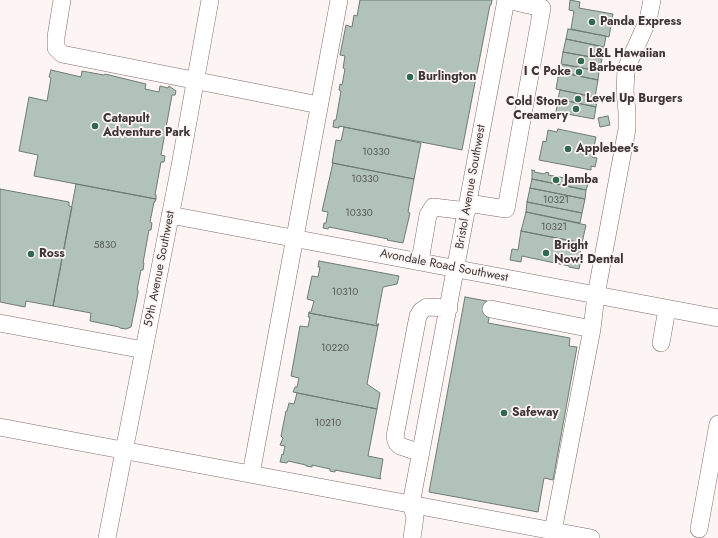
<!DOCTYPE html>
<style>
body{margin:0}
canvas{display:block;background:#fdf5f3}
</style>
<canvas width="718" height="538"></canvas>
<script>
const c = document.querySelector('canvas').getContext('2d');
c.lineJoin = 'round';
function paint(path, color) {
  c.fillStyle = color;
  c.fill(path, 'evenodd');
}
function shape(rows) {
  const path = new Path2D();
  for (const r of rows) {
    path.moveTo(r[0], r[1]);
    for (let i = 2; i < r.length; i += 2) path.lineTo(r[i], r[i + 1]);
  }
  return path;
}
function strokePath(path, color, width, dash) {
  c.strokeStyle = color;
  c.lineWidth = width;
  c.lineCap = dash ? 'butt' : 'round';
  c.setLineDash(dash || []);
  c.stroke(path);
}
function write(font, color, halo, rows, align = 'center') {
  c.font = font + ' Jost,sans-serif';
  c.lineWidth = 3.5;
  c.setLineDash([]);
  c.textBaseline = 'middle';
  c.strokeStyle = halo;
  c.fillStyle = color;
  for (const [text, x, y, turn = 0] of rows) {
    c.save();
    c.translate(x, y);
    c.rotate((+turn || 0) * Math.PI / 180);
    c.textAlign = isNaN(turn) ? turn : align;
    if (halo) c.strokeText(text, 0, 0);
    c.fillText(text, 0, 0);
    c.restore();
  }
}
const building = shape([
 [360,0,492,0,491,5,490,5,462,150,339,126,339,128,333,127,334,120,336,120,341,91,339,90,340,84,342,85,345,69,343,68,345,56,340,55,346,25,352,27,354,15,357,16,360,0],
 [570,0,580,2,579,8,613,14,609,37,571,29,574,11,569,10,570,0],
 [568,29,606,36,604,47,566,39,568,29],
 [566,39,604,47,602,59,563,52,566,39],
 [563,52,602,59,599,71,561,64,563,52],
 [561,64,599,71,598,80,559,72,561,64],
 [51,70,81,77,82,71,104,75,105,74,146,84,145,89,159,92,160,86,168,88,169,86,176,91,175,95,172,95,161,155,165,156,164,162,161,162,155,195,156,195,156,199,34,176,38,155,19,151,29,97,47,101,51,78,49,77,51,70],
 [559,72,598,80,595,97,556,89,559,72],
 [560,90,598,98,596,107,558,99,560,90],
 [558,99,596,107,594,119,556,112,558,99],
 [608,116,610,125,600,127,598,118,608,116],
 [344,127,421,143,414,179,332,163,336,140,341,141,344,127],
 [558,129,596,137,592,157,597,158,595,167,591,166,591,170,539,160,543,141,546,142,548,130,557,132,558,129],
 [333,163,414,179,408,212,410,213,403,243,387,240,388,239,329,227,328,229,323,228,324,223,326,223,328,212,322,211,333,163],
 [532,170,535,171,534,172,545,174,546,172,549,173,548,175,571,179,572,177,576,178,576,180,586,182,586,179,590,180,589,184,588,184,586,190,532,179,532,170],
 [532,179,586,190,585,199,530,188,532,179],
 [76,184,156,199,155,202,154,202,150,222,152,223,151,230,149,230,143,263,144,263,143,270,141,270,137,290,138,290,138,293,131,327,126,329,120,328,119,327,90,321,91,313,53,306,76,184],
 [530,188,585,199,582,213,527,202,530,188],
 [0,189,69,202,69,206,72,207,53,306,26,301,25,307,0,302,0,189],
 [527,202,582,213,580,223,526,212,527,202],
 [526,212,586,225,582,243,521,231,526,212],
 [521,231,582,243,579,258,581,259,579,269,569,267,569,266,522,256,521,262,510,260,512,249,518,250,521,231],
 [319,261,399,276,397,284,383,287,376,324,379,324,378,326,309,313,309,312,311,312,314,301,307,299,312,276,318,277,320,267,318,267,319,261],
 [465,297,492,302,488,323,570,338,569,346,577,347,553,480,544,478,538,512,429,492,465,297],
 [309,313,378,326,367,384,380,393,377,409,293,392,295,387,297,387,299,378,291,376,300,326,308,327,310,317,308,317,309,313],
 [297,393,377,409,368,456,383,459,380,477,381,479,335,470,335,472,330,471,330,469,312,465,312,467,306,466,306,465,288,461,287,463,280,462,282,454,283,455,285,446,280,445,283,438,281,436,286,411,287,411,289,403,294,404,297,393]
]);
paint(building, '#b1c2b8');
strokePath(building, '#6d7c73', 1);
const minor = shape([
 [62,0,56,37,56,48,62,54,319,105],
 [468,203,506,209,542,8,507,0],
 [170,215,718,318],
 [420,261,428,215,433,207,467,211],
 [491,309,592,329],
 [0,323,144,350],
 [661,343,667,309],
 [0,427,591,538],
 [421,453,400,446,397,443,395,437,396,431,418,316,421,311,427,307,449,308],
 [251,474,339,0],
 [699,529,718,424],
 [553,531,592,329,596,295,627,129,627,112,625,91,626,69,648,20,652,0],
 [107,538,180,166,210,0],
 [412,538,415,517,411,504,506,0]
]);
strokePath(minor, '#7f6e6b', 18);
strokePath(minor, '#fff', 17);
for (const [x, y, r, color] of [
 [592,22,4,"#32684f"],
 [581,61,4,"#32684f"],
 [579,72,4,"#32684f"],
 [410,77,4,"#32684f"],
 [578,99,4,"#32684f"],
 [576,109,4,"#32684f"],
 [95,126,4,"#32684f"],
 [568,149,4,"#32684f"],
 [556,180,4,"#32684f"],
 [546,253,4,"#32684f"],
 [31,254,4,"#32684f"],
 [504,413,4,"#32684f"]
]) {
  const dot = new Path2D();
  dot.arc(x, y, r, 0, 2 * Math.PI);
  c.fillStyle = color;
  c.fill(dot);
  strokePath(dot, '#fdf5f3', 1.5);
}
write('10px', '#595854', null, [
 ["10330",376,153],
 ["10330",365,180],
 ["10321",556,201],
 ["10330",359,214],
 ["10321",554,228],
 ["5830",105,246],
 ["10310",345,293],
 ["10220",335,349],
 ["10210",328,424]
]);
write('bold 12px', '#3c3533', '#fdf5f3', [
 ["Panda Express",600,22],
 ["L&L Hawaiian",589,54],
 ["Barbecue",589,68],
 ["I C Poke",571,72,"right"],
 ["Burlington",418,77],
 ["Level Up Burgers",586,99],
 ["Cold Stone",568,102,"right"],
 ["Creamery",568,116,"right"],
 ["Catapult",103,119],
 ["Adventure Park",103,133],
 ["Applebee's",576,149],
 ["Jamba",564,180],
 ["Bright",554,246],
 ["Now! Dental",554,260],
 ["Ross",39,254],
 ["Safeway",512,413]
], 'left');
write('12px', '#3c3533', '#fdf5f3', [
 ["Bristol Avenue Southwest",471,187,-80],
 ["Avondale Road Southwest",444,266,11],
 ["59th Avenue Southwest",160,269,-79]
]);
</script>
